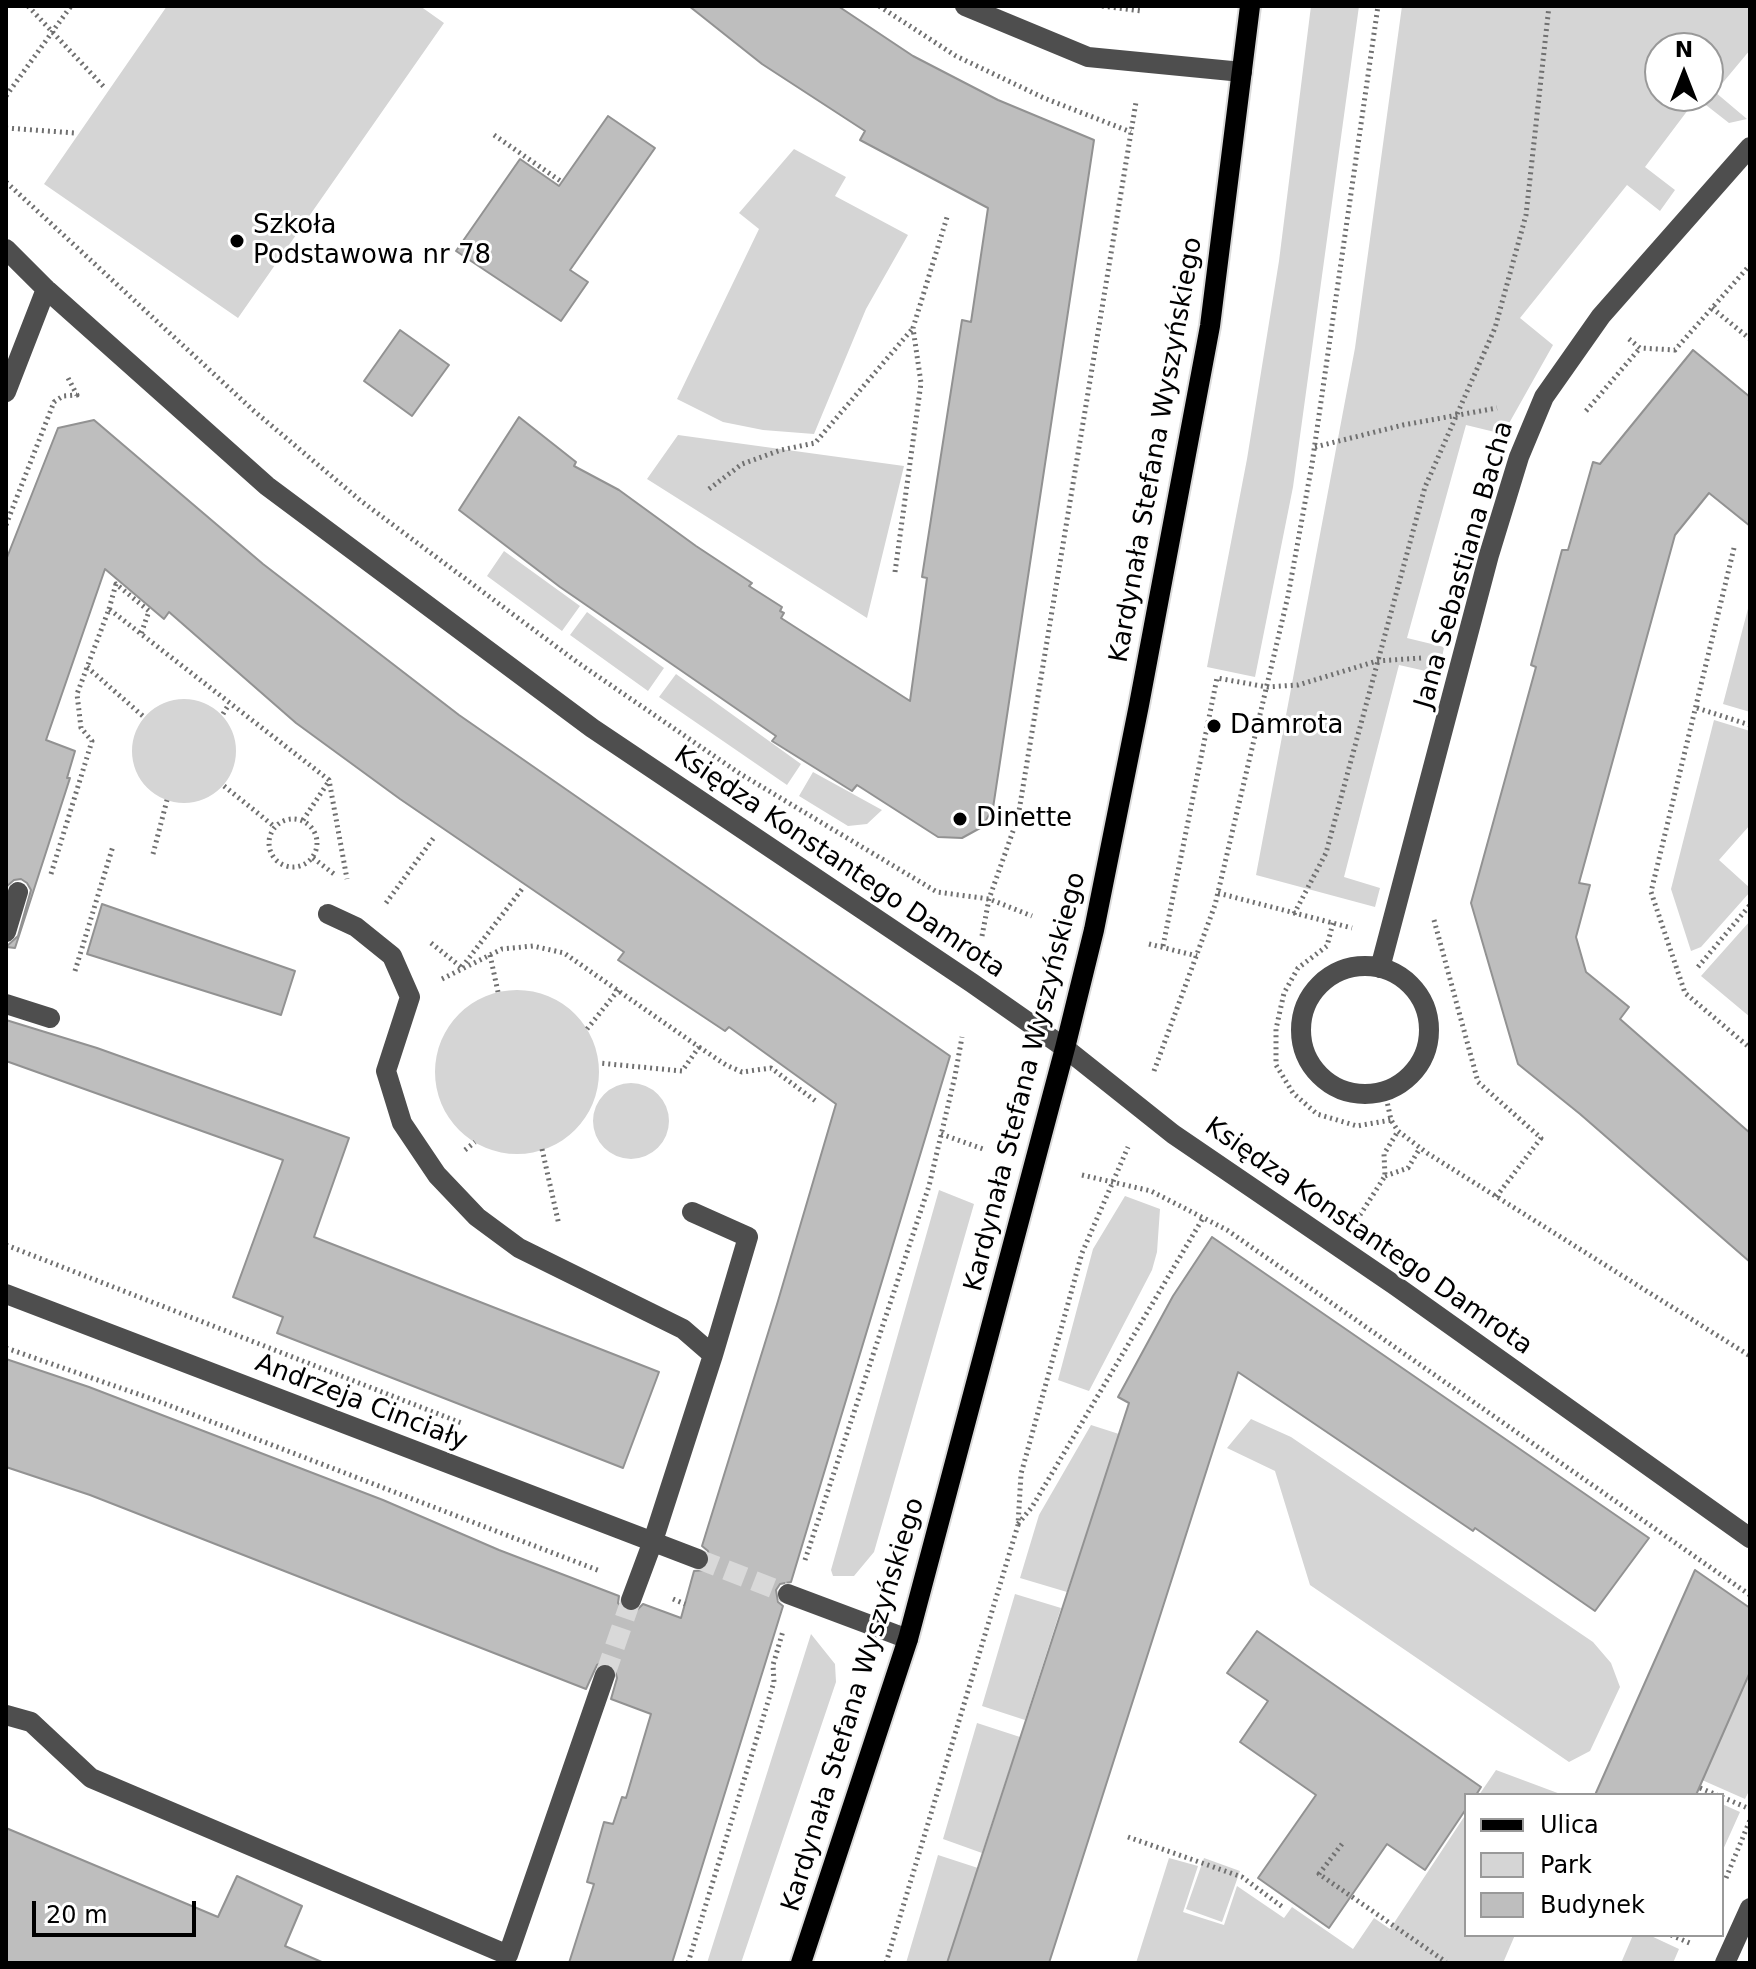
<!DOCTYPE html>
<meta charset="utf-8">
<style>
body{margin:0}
#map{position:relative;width:1756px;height:1969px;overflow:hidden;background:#fff;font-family:"DejaVu Sans",sans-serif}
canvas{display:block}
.frame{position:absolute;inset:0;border:8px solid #000;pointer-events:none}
.legend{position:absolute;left:1464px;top:1793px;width:260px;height:144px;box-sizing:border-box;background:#fff;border:2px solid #999;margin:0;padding:10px 14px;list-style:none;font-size:24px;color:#000}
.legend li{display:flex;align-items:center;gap:16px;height:40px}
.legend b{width:40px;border:2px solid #999}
.north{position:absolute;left:1644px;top:32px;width:80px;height:80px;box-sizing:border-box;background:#fff;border:2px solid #999;border-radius:50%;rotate:0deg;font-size:22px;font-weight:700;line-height:32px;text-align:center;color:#000}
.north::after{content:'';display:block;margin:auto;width:28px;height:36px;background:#000;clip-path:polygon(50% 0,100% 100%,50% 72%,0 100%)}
.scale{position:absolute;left:32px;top:1901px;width:164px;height:36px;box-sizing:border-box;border:4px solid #000;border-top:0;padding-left:10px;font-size:24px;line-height:28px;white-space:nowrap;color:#000;-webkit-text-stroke:6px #fff;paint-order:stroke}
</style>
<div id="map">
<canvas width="1756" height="1969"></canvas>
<div class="frame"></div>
<ul class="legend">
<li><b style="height:10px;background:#000"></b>Ulica</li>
<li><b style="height:22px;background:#d5d5d5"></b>Park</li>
<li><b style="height:22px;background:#bebebe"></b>Budynek</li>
</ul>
<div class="north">N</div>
<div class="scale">20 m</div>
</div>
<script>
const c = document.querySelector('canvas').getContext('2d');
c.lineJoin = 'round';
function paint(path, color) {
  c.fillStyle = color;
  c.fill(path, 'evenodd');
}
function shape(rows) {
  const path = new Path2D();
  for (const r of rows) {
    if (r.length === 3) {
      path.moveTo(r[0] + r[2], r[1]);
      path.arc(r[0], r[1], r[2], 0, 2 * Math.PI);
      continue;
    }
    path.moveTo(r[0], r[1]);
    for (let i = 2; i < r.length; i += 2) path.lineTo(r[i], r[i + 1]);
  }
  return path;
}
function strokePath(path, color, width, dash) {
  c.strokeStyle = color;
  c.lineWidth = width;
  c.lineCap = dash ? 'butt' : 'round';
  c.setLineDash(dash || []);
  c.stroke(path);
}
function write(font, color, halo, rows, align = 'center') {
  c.font = font + ' "DejaVu Sans",sans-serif';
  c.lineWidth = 6;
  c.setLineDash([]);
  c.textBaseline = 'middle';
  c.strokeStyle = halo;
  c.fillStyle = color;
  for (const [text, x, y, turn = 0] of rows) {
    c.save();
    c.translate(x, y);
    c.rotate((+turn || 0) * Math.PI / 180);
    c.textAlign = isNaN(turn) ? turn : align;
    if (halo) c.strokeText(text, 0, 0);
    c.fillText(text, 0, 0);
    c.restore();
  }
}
paint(shape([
 [167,6,420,6,444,23,238,318,44,184],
 [1311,6,1359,6,1293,487,1255,677,1207,667,1247,459,1279,261],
 [1402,6,1750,6,1750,50,1715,92,1747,119,1729,123,1697,98,1645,167,1675,190,1660,211,1627,185,1520,318,1553,345,1503,434,1466,425,1407,638,1444,647,1439,674,1399,665,1344,877,1380,888,1375,907,1256,875,1355,348],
 [1660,48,1708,48,1708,96,1660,96],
 [794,149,846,177,835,196,908,235,866,309,814,434,763,430,723,422,677,399,759,229,739,213],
 [678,435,904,466,867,618,647,479],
 [504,551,580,606,562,631,487,576],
 [1750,601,1750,712,1723,704],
 [587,612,664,668,648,691,570,635],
 [676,674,801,764,787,785,659,697],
 [184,751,52],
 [1714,720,1750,731,1750,825,1719,860,1750,888,1750,892,1701,947,1691,951,1671,889],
 [813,772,882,810,867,824,848,826,799,796],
 [1750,921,1750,1017,1701,976],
 [517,1072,82],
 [631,1121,38],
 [939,1190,974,1204,874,1552,854,1576,833,1576,831,1570],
 [1125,1196,1160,1209,1157,1252,1152,1270,1089,1391,1058,1380,1093,1249],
 [1251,1419,1291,1437,1593,1642,1611,1663,1620,1687,1590,1751,1569,1762,1310,1585,1275,1471,1227,1448],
 [1091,1425,1119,1434,1067,1592,1020,1578,1039,1515],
 [1015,1594,1061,1608,1025,1720,982,1706],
 [811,1634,835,1664,836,1682,741,1963,707,1963],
 [1750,1672,1750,1789,1745,1799,1702,1780],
 [977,1723,1020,1737,982,1853,943,1839],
 [1496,1770,1563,1795,1479,1795],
 [1722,1804,1740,1812,1722,1852],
 [1466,1814,1466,1935,1515,1935,1503,1963,1136,1963,1169,1858,1198,1866,1183,1912,1224,1925,1237,1886,1284,1918,1292,1907,1353,1949,1374,1918,1390,1929],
 [938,1855,978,1868,947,1963,906,1963],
 [1204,1858,1240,1871,1222,1922,1186,1909],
 [1633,1935,1649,1935,1679,1949,1673,1963,1621,1963]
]), '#d5d5d5');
const building = shape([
 [689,6,838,6,913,56,998,100,1094,140,993,808,982,827,962,838,938,837,857,785,852,791,772,741,776,736,560,587,459,510,519,417,576,462,574,466,619,490,696,546,752,583,749,586,782,607,780,611,784,613,781,618,910,701,927,578,922,577,962,320,971,322,988,208,860,140,865,131,762,64,689,6],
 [608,116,655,148,570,270,588,282,561,321,456,251,520,159,559,186,608,116],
 [400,330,449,365,412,416,364,381,400,330],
 [1693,350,1750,397,1750,526,1709,493,1675,535,1579,883,1590,885,1576,937,1586,972,1629,1007,1620,1019,1750,1133,1750,1262,1580,1114,1518,1064,1471,903,1536,667,1531,665,1562,550,1568,550,1593,462,1600,464,1693,350],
 [94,420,263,564,459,715,950,1056,791,1582,780,1584,776,1590,778,1602,783,1606,672,1963,569,1963,594,1884,587,1882,604,1822,613,1824,622,1797,626,1798,651,1714,611,1699,617,1678,614,1666,603,1662,597,1665,586,1689,90,1495,6,1467,6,1359,89,1387,383,1500,499,1550,619,1596,618,1603,626,1612,634,1613,643,1604,681,1618,694,1571,706,1570,710,1563,708,1551,702,1546,778,1301,836,1104,729,1027,725,1031,618,960,624,952,400,799,296,723,169,612,164,619,105,569,46,740,75,751,67,778,70,778,15,948,6,947,18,936,31,890,27,883,21,879,14,880,6,887,6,560,58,428,94,420],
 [102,904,295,971,281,1015,87,954,102,904],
 [6,1020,97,1048,349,1138,314,1237,659,1372,623,1468,277,1333,283,1317,233,1297,283,1160,6,1061,6,1020],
 [1212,1237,1649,1538,1595,1611,1475,1528,1473,1531,1238,1372,1049,1963,947,1963,1129,1403,1118,1397,1173,1296,1212,1237],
 [1695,1570,1750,1608,1750,1672,1696,1795,1595,1795,1695,1570],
 [1257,1631,1481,1787,1476,1795,1466,1795,1466,1809,1425,1870,1387,1844,1329,1928,1258,1878,1316,1795,1240,1742,1268,1701,1227,1673,1257,1631],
 [6,1828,218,1917,237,1876,302,1906,285,1946,324,1963,6,1963,6,1828]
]);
paint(building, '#bebebe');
strokePath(building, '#929292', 2);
strokePath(shape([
 [698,1559,788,1594],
 [605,1675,631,1600]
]), '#d9d9d9', 20, [20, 10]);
const major = shape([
 [801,1963,908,1639,1065,1048,1094,930,1139,705,1210,326,1250,6]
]);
strokePath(major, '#dbdbdb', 24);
strokePath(shape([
 [28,6,104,87],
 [879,6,956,56,1044,98,1131,132],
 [1102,6,1142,11],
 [6,96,71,6],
 [6,128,75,133],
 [494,135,562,182],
 [6,182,254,411,361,501,577,662,739,773,937,892,989,899,1032,916],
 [1712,308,1750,339],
 [1629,339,1640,348,1675,350,1750,265],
 [1586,411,1640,348],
 [1315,447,1403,425,1497,408],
 [709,489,742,464,781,450,815,443,913,328],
 [6,525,54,402,63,396,77,395,67,376],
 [1734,548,1651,892,1685,993,1750,1048],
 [895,572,921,383,913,328,948,214],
 [109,609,116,584,149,611,141,634],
 [87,667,144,717],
 [1697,708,1750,725],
 [223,714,229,704],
 [224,786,275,827],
 [293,843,24],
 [303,820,329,781],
 [153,854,167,800],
 [313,858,334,874],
 [51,874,92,741,81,728,77,694,109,609,329,780,347,879],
 [1218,893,1352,928],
 [386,903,435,836],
 [1294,914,1326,853,1425,487,1495,328,1526,215,1549,6],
 [1434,920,1478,1082,1541,1138,1496,1197],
 [1333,923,1327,946,1298,968,1284,993,1276,1029,1276,1065,1293,1093,1317,1114,1357,1126,1391,1120],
 [982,936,989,899,1018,817,1136,102],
 [431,943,461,967],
 [1149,944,1197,956],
 [1163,946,1217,678,1267,687,1298,685,1377,661,1421,658],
 [490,955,498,992],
 [462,967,522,889],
 [1698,967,1750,905],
 [75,971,113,846],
 [442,979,502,949,533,946,564,953,699,1047,682,1071,599,1063],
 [587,1029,619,989],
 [699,1047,726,1065,742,1072,771,1068,817,1102],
 [1154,1071,1215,905,1288,596,1312,464,1378,6],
 [1385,1092,1391,1120,1398,1131,1427,1153,1750,1356],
 [941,1134,986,1150],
 [542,1149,559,1225],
 [465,1150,475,1142],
 [1082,1175,1151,1191,1227,1230,1750,1595],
 [1385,1176,1408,1168,1420,1148],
 [1360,1215,1385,1176,1384,1154,1398,1131],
 [6,1245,464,1424],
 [6,1348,155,1400,600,1571],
 [1018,1524,1032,1507,1203,1218],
 [805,1560,929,1186,955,1076,962,1037],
 [673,1599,685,1604],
 [1700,1788,1717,1795],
 [1722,1797,1750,1809],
 [1128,1837,1242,1877,1284,1908],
 [1342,1844,1319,1874,1446,1962],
 [1726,1878,1750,1820],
 [1671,1935,1692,1944],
 [688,1963,774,1682,773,1665,783,1631],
 [886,1963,1018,1525,1021,1474,1082,1253,1128,1147]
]), '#707070', 5, [2, 4]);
strokePath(shape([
 [965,6,1088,57,1242,72],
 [6,249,46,289,267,486,592,728,972,983,1065,1048,1173,1134,1396,1286,1750,1538],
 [6,392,46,289],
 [328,914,356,927,392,956,410,997,386,1071,402,1123,437,1175,477,1217,519,1248,683,1329,713,1355,653,1541,631,1600],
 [6,932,18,892],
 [1365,1030,64],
 [1380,968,1489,555,1519,457,1544,397,1601,316,1750,147],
 [6,1004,50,1018],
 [692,1212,748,1237,713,1355],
 [6,1294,698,1559],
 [788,1594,908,1639],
 [6,1715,31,1722,91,1778,508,1955,605,1675],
 [1725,1963,1750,1908]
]), '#4e4e4e', 20);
strokePath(major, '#000', 20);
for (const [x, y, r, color] of [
 [237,241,8,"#000"],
 [1214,726,8,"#000"],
 [960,819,8,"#000"]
]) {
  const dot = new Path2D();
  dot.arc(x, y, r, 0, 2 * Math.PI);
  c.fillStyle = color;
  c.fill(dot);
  strokePath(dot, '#fff', 3);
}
write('26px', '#000', '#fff', [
 ["Szkoła",253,226],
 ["Podstawowa nr 78",253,256],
 ["Damrota",1230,726],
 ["Dinette",976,819]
], 'left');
write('26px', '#000', '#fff', [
 ["Kardynała Stefana Wyszyńskiego",1157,450,-80],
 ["Jana Sebastiana Bacha",1465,565,-74],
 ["Księdza Konstantego Damrota",839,863,34],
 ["Kardynała Stefana Wyszyńskiego",1026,1082,-76],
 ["Księdza Konstantego Damrota",1368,1237,35],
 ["Andrzeja Cinciały",361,1403,21],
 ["Kardynała Stefana Wyszyńskiego",854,1705,-73]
]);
</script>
